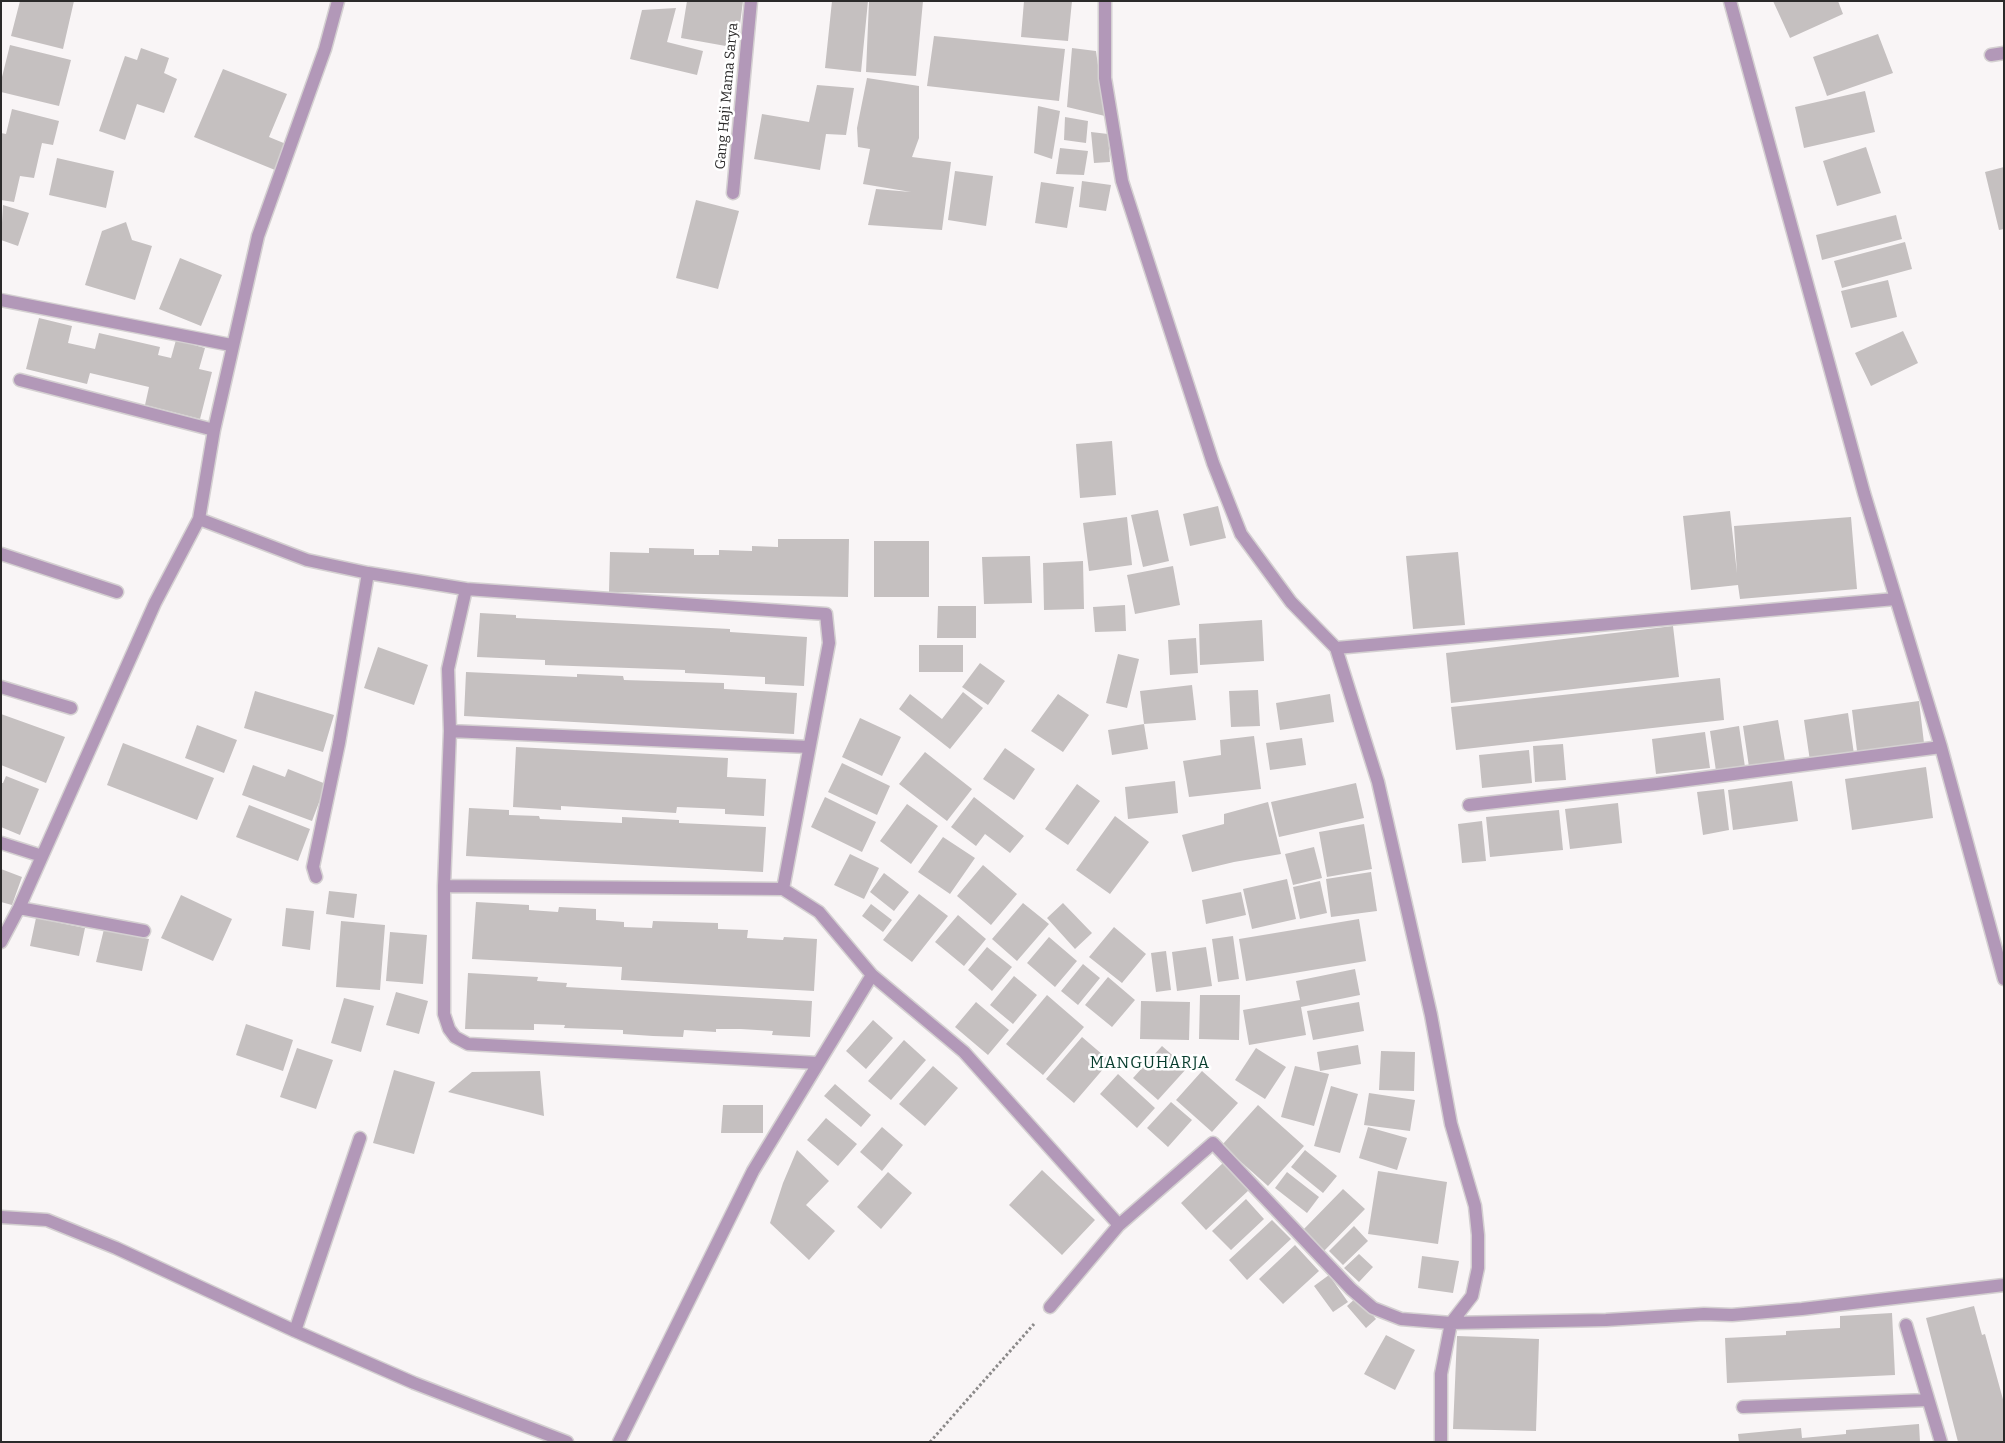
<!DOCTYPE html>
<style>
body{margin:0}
#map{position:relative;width:2005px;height:1443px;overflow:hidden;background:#f9f5f6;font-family:Bitter,serif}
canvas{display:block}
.frame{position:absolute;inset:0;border:2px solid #2b2a2a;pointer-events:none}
</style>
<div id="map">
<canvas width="2005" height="1443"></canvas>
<div class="frame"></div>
</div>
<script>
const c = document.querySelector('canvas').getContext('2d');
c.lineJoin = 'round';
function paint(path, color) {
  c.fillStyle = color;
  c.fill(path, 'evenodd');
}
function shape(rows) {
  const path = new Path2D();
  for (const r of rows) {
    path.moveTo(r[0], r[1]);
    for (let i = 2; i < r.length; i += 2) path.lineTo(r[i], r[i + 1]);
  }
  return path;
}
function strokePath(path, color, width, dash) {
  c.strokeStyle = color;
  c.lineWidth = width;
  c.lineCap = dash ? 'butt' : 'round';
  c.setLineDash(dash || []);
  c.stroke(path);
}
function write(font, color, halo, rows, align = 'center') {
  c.font = font + ' Bitter,serif';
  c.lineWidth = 5;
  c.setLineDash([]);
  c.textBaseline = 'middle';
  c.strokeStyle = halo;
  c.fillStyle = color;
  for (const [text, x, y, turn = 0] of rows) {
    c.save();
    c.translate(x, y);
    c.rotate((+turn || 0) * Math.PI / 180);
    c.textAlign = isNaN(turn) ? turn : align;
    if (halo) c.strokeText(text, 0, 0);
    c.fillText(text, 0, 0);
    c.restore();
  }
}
paint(shape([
 [20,1,74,1,63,49,11,36],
 [687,1,743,1,737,48,681,38],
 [832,1,868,1,861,72,825,68],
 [869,1,923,1,916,76,866,72],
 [1024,1,1072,1,1068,41,1021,37],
 [1773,1,1838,1,1843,14,1790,38],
 [676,8,667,42,703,51,697,75,630,59,642,10],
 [1878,34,1893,73,1827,96,1813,57],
 [934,36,1065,49,1059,101,927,86],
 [10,45,71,60,59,106,1,92,1,81],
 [141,48,169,58,164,73,177,79,164,113,137,104,125,140,99,131,125,56,137,60],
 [1072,48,1096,51,1105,116,1067,107],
 [223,69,287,94,269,137,286,144,275,170,194,137],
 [867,78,919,86,919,138,912,157,951,162,942,230,868,225,876,189,911,192,863,184,870,149,858,147,857,128],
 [817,85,854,88,846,135,826,134,820,170,754,159,762,114,809,122],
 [1865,91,1875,132,1804,148,1795,107],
 [1038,106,1060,111,1052,159,1034,153],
 [12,109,59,121,53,145,42,143,34,178,20,176,14,202,1,200,1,133,6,134],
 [1065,117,1088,121,1086,143,1064,140],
 [1091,132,1108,134,1110,162,1094,163],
 [1866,147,1881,193,1837,206,1823,161],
 [1060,148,1088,151,1084,175,1056,174],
 [57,158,114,171,106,208,49,195],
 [2004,167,2004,229,1999,230,1985,172],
 [955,171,993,176,986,226,948,220],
 [1082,181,1111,185,1106,211,1079,207],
 [1041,182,1074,187,1067,228,1035,223],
 [696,200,739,211,718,289,676,278],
 [3,205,29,213,18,246,1,240],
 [1896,215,1902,239,1822,260,1816,235],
 [126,222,132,240,152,246,135,300,85,285,102,231],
 [1905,242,1912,269,1842,288,1834,261],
 [180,258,222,275,201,326,159,309],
 [1888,280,1897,317,1851,328,1841,291],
 [39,318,72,326,68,343,95,349,99,333,160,347,158,355,171,358,176,340,205,348,199,369,212,372,200,419,145,405,149,387,90,373,87,384,26,369],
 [1903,331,1918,363,1871,386,1855,353],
 [1112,441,1116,495,1080,498,1076,444],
 [1218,506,1226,538,1190,546,1183,514],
 [1158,510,1169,561,1143,567,1131,515],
 [1730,511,1737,573,1734,526,1851,517,1857,589,1740,599,1738,585,1691,590,1683,516],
 [1127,517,1132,565,1089,571,1083,523],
 [778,539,849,539,848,597,609,592,610,552,649,553,649,548,694,549,694,555,719,555,719,550,752,551,752,546,778,547],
 [874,541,929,541,929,597,874,597],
 [1458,552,1465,625,1413,629,1406,556],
 [1030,556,1032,603,984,604,982,557],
 [1083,561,1084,609,1044,610,1043,563],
 [1173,566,1180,605,1135,614,1127,575],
 [1125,605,1126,631,1095,632,1093,607],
 [938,606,976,606,976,638,937,638],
 [480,613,516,615,516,618,730,629,730,632,807,637,804,686,765,684,765,677,685,673,685,670,545,665,545,660,477,657],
 [1262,620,1264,661,1200,665,1199,624],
 [1673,626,1679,677,1451,703,1446,653],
 [1196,638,1198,673,1170,675,1168,640],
 [919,645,963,645,963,672,919,672],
 [378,647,428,665,414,705,364,688],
 [1118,654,1139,659,1127,708,1106,703],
 [980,663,1005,681,988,705,962,687],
 [466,672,577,677,577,674,623,676,624,680,724,683,724,689,797,693,794,734,464,716],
 [1720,678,1724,720,1456,750,1451,707],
 [1192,685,1196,720,1144,724,1140,691],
 [1258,690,1260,726,1231,727,1229,691],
 [255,691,334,715,323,752,244,728],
 [963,692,983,708,950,749,899,709,910,694,942,719],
 [1058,694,1089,715,1063,752,1031,731],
 [1330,694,1334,722,1280,730,1276,703],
 [1919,701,1924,743,1857,751,1852,710],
 [1848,713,1854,754,1810,761,1804,720],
 [1,714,65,737,46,783,1,765],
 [860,718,901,737,882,776,842,757],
 [1778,720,1785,761,1749,767,1743,726],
 [1144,724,1148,749,1112,755,1108,730],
 [197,725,237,740,224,773,185,758],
 [1739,726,1745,767,1716,771,1710,731],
 [1705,732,1710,768,1656,774,1652,739],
 [1254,736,1261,789,1189,797,1183,761,1221,755,1220,740],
 [1302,738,1306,765,1270,770,1266,743],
 [123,743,214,778,197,820,107,785],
 [1563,744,1566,780,1535,782,1533,746],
 [516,747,728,758,727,777,766,779,764,816,725,814,725,809,677,807,676,813,561,806,561,810,513,807],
 [1005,748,1035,769,1014,800,983,779],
 [1529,750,1532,783,1482,788,1479,755],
 [925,752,972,789,947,821,899,784],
 [842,763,890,786,877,815,828,792],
 [253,765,285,777,288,769,326,784,312,821,242,795],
 [1926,767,1933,818,1852,830,1845,779],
 [6,776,39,789,20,835,1,827,1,783,3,783],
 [1175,781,1178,813,1128,819,1125,787],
 [1792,781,1798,821,1733,830,1728,790],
 [1356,783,1364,818,1279,837,1271,802],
 [1077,784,1100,801,1068,845,1045,829],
 [1724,789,1729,830,1703,835,1697,792],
 [825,797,876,822,862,852,811,827],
 [974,797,1024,836,1010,853,985,834,976,846,951,827],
 [1268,802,1281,854,1234,862,1192,872,1182,835,1224,824,1224,814],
 [1618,803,1622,843,1570,849,1565,809],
 [907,804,938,826,911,864,880,841],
 [249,805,310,829,298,861,236,837],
 [469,808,509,810,509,815,539,816,540,819,622,823,622,817,679,820,679,823,766,827,763,872,466,856],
 [1559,810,1563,850,1490,857,1486,817],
 [1115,816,1149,842,1110,894,1076,870],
 [1482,821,1486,861,1462,863,1458,824],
 [1364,824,1372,869,1327,877,1319,832],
 [943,837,975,858,950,894,918,872],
 [1314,847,1322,878,1293,885,1285,854],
 [850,854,879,868,864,899,834,885],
 [983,865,1017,894,991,925,957,896],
 [1,869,22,877,12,905,1,902],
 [1371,872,1377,911,1331,917,1326,879],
 [884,873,909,892,894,911,870,892],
 [1287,879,1296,919,1252,929,1243,889],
 [1320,881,1327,913,1300,919,1293,887],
 [329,891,357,894,354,918,326,914],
 [1241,892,1246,915,1206,924,1202,900],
 [919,894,948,916,912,962,883,940],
 [181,895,232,919,213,961,161,938],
 [476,902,529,905,529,910,558,912,559,907,596,909,596,920,624,922,624,927,652,928,653,921,718,923,718,929,748,930,747,938,783,940,784,937,817,939,814,991,621,980,622,967,472,959],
 [1023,903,1049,924,1017,961,992,939],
 [1063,903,1092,933,1075,949,1047,918],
 [871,904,892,920,883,932,862,916],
 [286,908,314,911,310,950,282,946],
 [958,915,986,939,964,966,935,942],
 [36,918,85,928,79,956,30,946],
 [1359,919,1366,961,1246,981,1239,939],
 [341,921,385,925,380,990,336,987],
 [1114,927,1146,954,1122,983,1089,957],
 [104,929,149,939,142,971,96,962],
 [390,932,427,935,423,984,386,981],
 [1233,936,1239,979,1218,982,1212,939],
 [1049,937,1077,961,1055,987,1027,963],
 [987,947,1012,967,992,991,968,970],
 [1206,947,1212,986,1177,991,1172,952],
 [1166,951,1171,990,1156,992,1151,953],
 [1083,964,1100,978,1078,1005,1061,991],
 [1355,969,1360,995,1301,1007,1306,1035,1249,1045,1243,1010,1300,1000,1296,981],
 [468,973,538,977,537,981,567,983,566,987,812,1001,810,1037,772,1035,773,1031,741,1029,716,1029,716,1032,684,1030,683,1037,653,1036,623,1034,623,1030,564,1028,565,1025,534,1024,534,1030,465,1029],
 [1014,976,1037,995,1013,1024,990,1005],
 [1108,977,1135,1000,1112,1027,1085,1005],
 [396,992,428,1001,419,1034,386,1025],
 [1047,995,1084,1027,1043,1075,1006,1044],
 [1200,995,1240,995,1239,1040,1199,1039],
 [344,998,374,1006,361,1052,331,1043],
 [1141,1001,1190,1002,1189,1040,1140,1039],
 [976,1002,1009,1030,988,1055,955,1027],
 [1359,1002,1364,1031,1313,1040,1307,1011],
 [873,1020,893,1038,866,1069,846,1051],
 [246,1024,293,1040,283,1071,236,1055],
 [1082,1037,1110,1061,1074,1103,1046,1079],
 [904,1040,926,1060,891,1100,868,1081],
 [1358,1045,1361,1064,1320,1071,1317,1052],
 [1162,1046,1187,1068,1158,1100,1133,1078],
 [297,1048,333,1060,316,1109,280,1097],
 [1256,1048,1286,1067,1265,1099,1235,1080],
 [1381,1051,1415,1052,1414,1091,1379,1090],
 [933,1066,958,1088,925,1126,899,1104],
 [1295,1066,1329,1074,1314,1126,1281,1117],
 [394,1070,435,1082,414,1154,373,1143],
 [540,1071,544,1116,448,1092,472,1072],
 [1202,1071,1238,1103,1212,1132,1176,1100],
 [1118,1074,1155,1108,1137,1128,1100,1094],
 [835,1084,871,1115,861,1127,824,1096],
 [1331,1086,1358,1094,1340,1153,1314,1146],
 [1369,1093,1415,1100,1410,1131,1364,1125],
 [1171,1102,1192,1120,1168,1147,1147,1128],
 [723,1105,763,1105,763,1133,721,1133],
 [1258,1105,1304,1146,1268,1186,1222,1145],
 [826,1118,857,1144,838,1166,807,1140],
 [882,1127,903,1145,882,1171,860,1152],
 [1368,1127,1407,1138,1397,1170,1359,1158],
 [797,1150,829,1181,806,1205,835,1231,809,1260,770,1223,783,1183],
 [1305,1150,1337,1176,1323,1193,1291,1167],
 [1223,1163,1249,1190,1206,1230,1181,1203],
 [1042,1170,1095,1220,1062,1255,1009,1205],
 [1378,1171,1447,1182,1438,1244,1368,1234],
 [888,1172,912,1193,881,1229,857,1207],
 [1287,1172,1319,1197,1307,1213,1275,1188],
 [1343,1189,1365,1209,1324,1251,1302,1231],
 [1246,1199,1264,1219,1231,1250,1212,1231],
 [1272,1220,1291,1239,1247,1280,1229,1260],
 [1354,1226,1368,1241,1343,1265,1329,1251],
 [1295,1245,1319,1271,1283,1304,1259,1279],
 [1359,1254,1373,1267,1359,1282,1344,1268],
 [1422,1256,1459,1261,1453,1293,1418,1288],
 [1329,1275,1348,1302,1333,1312,1314,1286],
 [1357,1297,1376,1319,1366,1328,1347,1306],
 [1974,1306,1982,1335,1985,1334,2004,1403,2004,1442,1958,1442,1926,1318],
 [1892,1313,1895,1375,1727,1383,1725,1338,1786,1335,1786,1331,1840,1328,1840,1316],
 [1386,1335,1415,1350,1395,1390,1364,1374],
 [1457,1336,1539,1339,1536,1431,1453,1429],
 [1919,1424,1920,1442,1739,1442,1738,1434,1801,1428,1802,1438,1846,1434,1846,1430]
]), '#c5c0c0');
const minor = shape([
 [1105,1,1105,78,1122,181,1213,463,1241,534,1291,602,1336,648,1378,782,1431,1015,1451,1124,1475,1206,1478,1235,1478,1268,1472,1296,1451,1323,1441,1374,1441,1442],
 [1730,1,1864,493,1941,747,2004,979],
 [1991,55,2004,53],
 [733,193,751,1],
 [1,300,231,345],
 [20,380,214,430],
 [199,519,307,560,368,573,339,743,313,867,316,877],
 [1,554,117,592],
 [368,573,466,589],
 [1336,648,1895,599],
 [1,687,71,708],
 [450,731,809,747],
 [1469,805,1657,784,1941,747],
 [1,843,42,856],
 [444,886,783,889,819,912,872,975,964,1052,1119,1225,1050,1307],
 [783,889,829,643,826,614,466,589,448,669,450,731,444,886,444,1014,449,1029,455,1037,468,1044,818,1063],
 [19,908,144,931],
 [1,942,19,908,155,603,199,519,214,430,258,236,325,49,338,1],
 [1,1217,47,1220,116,1248,295,1331,414,1383,567,1442],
 [1119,1225,1213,1143,1351,1289,1373,1308,1401,1319,1451,1323,1606,1320,1704,1314,1732,1315,1802,1309,2004,1285],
 [1906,1325,1941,1442],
 [295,1331,360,1138],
 [1743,1407,1928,1400],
 [619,1442,753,1171,872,975]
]);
strokePath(minor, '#d4d0d1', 15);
strokePath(shape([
 [930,1442,1034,1324]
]), '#8b8989', 3, [2.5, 2.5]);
strokePath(minor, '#b298b8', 12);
write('14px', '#2b2a2a', '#fff', [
 ["Gang Haji Mama Sarya",727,96,-85]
]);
c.letterSpacing = '1px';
write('16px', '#073c2d', '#fff', [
 ["MANGUHARJA",1150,1064]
]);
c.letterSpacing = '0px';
</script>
